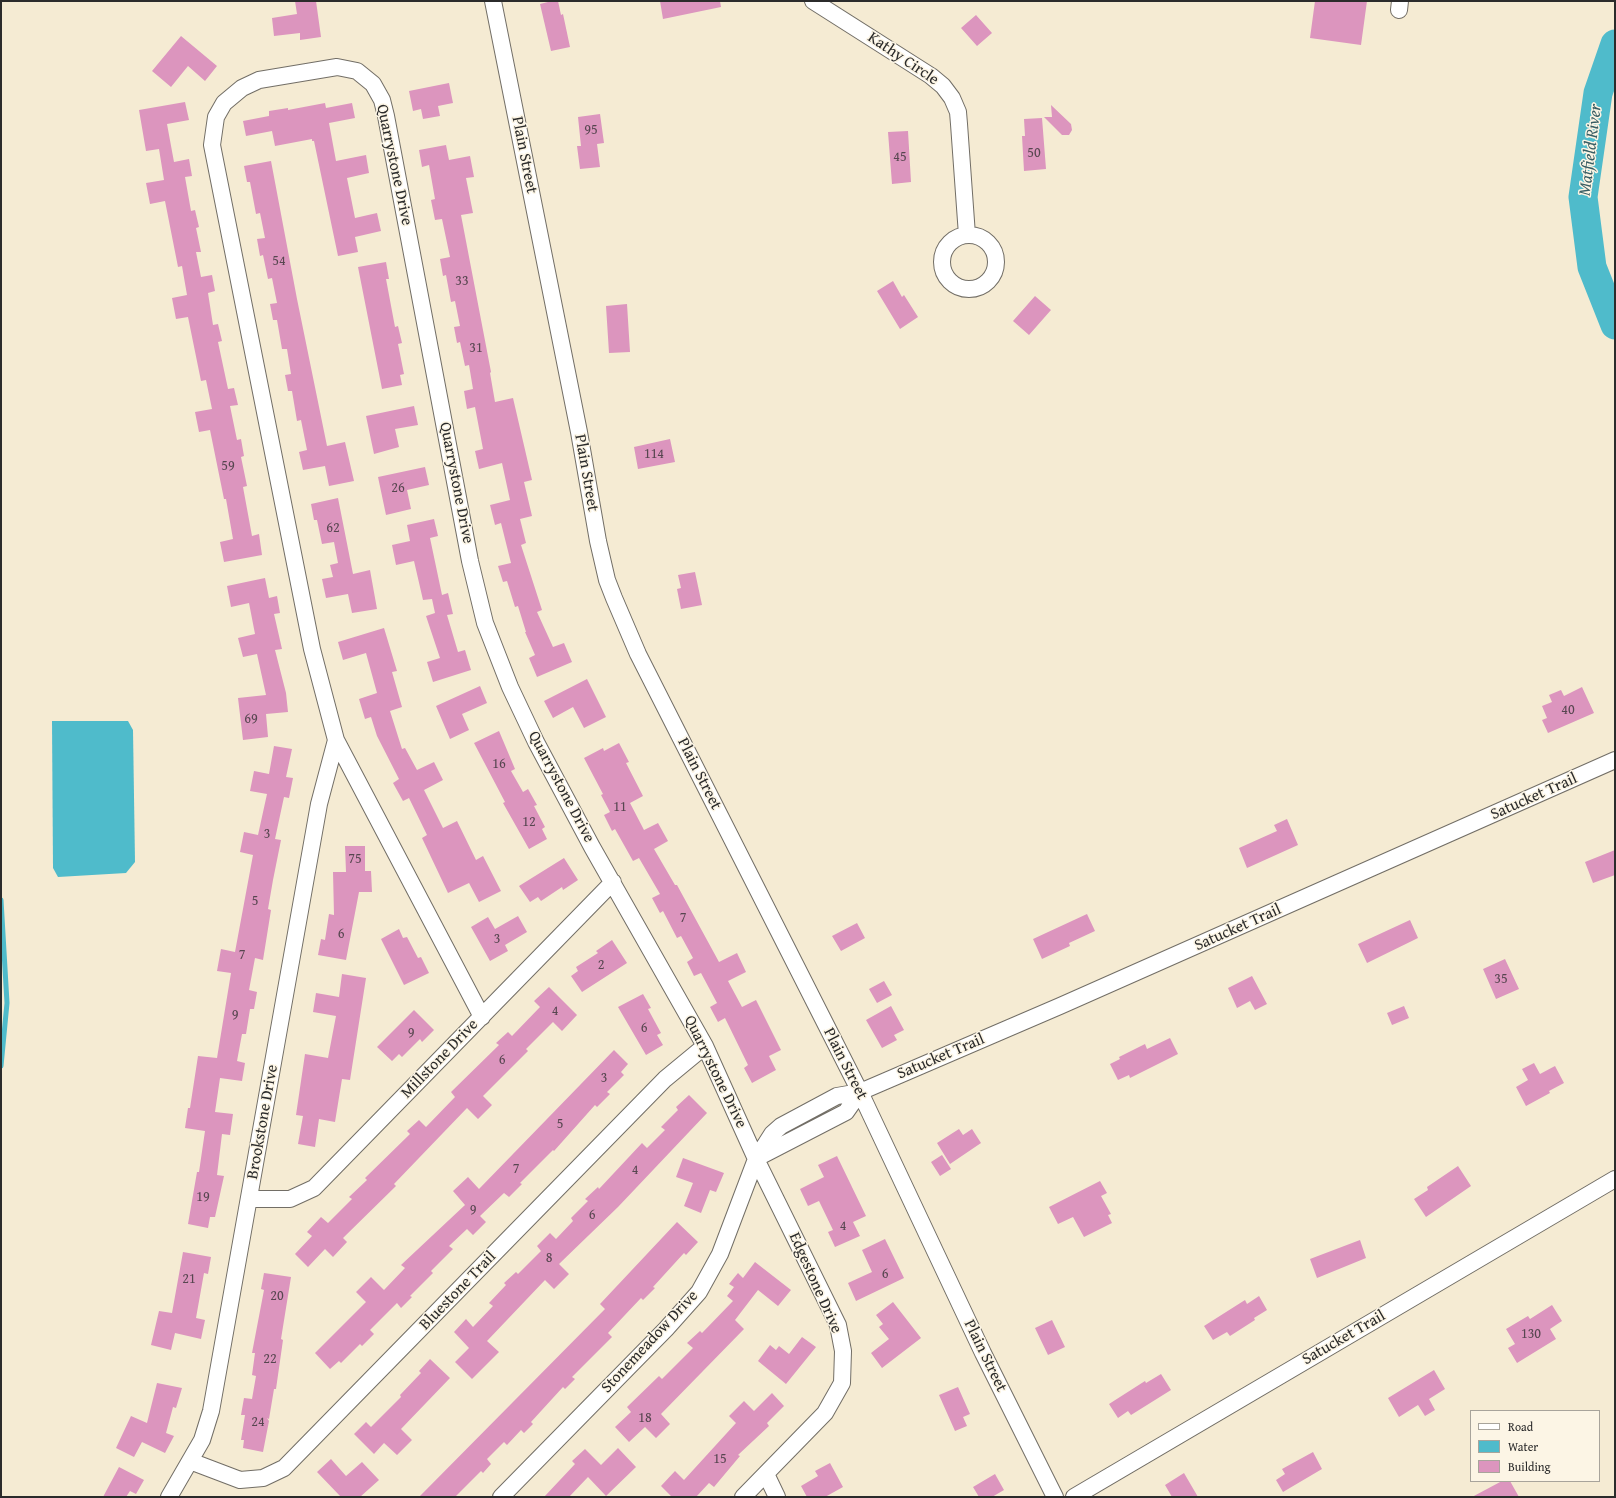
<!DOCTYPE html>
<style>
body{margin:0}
#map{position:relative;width:1616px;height:1498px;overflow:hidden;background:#f5ebd3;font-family:"Gentium Book Plus",serif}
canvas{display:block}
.frame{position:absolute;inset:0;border:2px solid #2b2b2b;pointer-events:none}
.legend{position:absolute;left:1470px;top:1410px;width:130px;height:72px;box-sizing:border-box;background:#fcf5e5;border:1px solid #a8a49b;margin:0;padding:5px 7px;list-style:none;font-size:12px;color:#2b2b2b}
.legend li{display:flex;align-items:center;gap:8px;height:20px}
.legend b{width:20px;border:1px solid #a8a49b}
</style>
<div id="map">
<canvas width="1616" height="1498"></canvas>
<div class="frame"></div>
<ul class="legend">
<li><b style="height:5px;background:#fff"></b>Road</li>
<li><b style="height:11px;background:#4fbbcb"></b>Water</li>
<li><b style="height:11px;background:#dc95be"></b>Building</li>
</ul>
</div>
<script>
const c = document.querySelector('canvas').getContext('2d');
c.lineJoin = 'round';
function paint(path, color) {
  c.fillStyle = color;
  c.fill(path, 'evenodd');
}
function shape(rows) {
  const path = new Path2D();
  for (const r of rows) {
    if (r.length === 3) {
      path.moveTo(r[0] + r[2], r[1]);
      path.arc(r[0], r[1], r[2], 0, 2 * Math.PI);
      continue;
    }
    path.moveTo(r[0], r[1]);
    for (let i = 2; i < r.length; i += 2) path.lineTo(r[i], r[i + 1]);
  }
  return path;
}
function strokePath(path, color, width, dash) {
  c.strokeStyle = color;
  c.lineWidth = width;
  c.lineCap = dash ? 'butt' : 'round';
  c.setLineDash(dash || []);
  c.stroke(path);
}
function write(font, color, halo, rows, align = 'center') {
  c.font = font + ' "Gentium Book Plus",serif';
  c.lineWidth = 3;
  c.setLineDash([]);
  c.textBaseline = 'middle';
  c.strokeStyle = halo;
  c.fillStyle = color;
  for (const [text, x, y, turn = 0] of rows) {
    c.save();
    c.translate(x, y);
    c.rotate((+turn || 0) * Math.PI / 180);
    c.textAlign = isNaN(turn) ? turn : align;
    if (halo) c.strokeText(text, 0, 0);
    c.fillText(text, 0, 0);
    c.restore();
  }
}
paint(shape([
 [52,721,128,721,133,730,135,862,126,873,58,877,53,868]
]), '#4fbbcb');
strokePath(shape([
 [1,900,7,1003,1,1066]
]), '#4fbbcb', 5);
strokePath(shape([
 [1615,44,1598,93,1583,197,1592,267,1615,325]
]), '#4fbbcb', 29);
paint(shape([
 [295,1,316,1,321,37,300,40,300,33,274,36,272,18,297,14],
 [552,1,558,1,561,15,563,14,570,47,551,51,540,4],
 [660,1,720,1,721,7,663,19],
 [1315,1,1367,1,1361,45,1310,38],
 [976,15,992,33,977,46,961,28],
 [181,36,217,66,205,81,188,66,171,87,152,71],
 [449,83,453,103,438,106,440,116,423,119,421,109,413,111,409,91],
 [185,102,189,120,167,124,174,162,189,159,192,176,185,177,191,211,195,210,199,227,196,228,201,252,196,252,201,277,212,275,215,291,208,293,213,325,218,324,222,341,218,342,228,389,234,388,238,405,230,406,237,440,241,439,244,456,241,457,247,486,243,487,252,536,259,534,262,555,224,562,220,542,233,539,226,499,224,499,210,430,199,432,195,412,212,409,206,380,201,381,188,317,176,319,172,298,187,295,182,266,178,267,165,201,150,204,146,183,164,180,159,149,146,151,139,110],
 [325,103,326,108,352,103,355,118,329,123,336,161,366,155,369,173,347,178,355,218,377,213,381,231,355,237,358,252,338,256,314,141,312,141,312,139,275,146,272,131,246,136,243,121,269,116,269,111,288,108,288,110],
 [1051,105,1071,124,1072,130,1069,135,1062,135,1044,117,1052,117],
 [600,114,604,143,597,144,600,167,580,169,577,146,581,146,578,117],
 [1042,118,1046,169,1024,171,1022,136,1025,136,1024,119],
 [908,131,911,182,892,184,888,132],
 [446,145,449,160,470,156,474,177,466,178,473,213,461,215,491,372,490,373,495,402,513,398,532,480,524,482,532,516,520,519,526,543,521,545,542,610,537,612,553,647,564,643,572,662,537,677,529,658,535,655,525,632,526,632,518,606,515,607,507,581,503,582,498,566,511,563,501,523,495,525,490,505,510,500,502,463,479,469,475,451,483,449,475,407,467,409,464,391,473,389,469,365,465,366,460,342,457,343,454,327,460,326,455,301,451,302,446,275,443,276,440,259,450,257,442,219,435,220,431,200,435,199,429,165,422,167,419,150],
 [271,161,297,299,327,446,345,442,354,481,329,486,325,466,303,470,299,452,307,450,301,420,297,421,292,391,288,391,285,375,291,374,287,349,282,349,277,320,273,320,270,304,277,303,272,278,268,279,263,255,260,256,257,239,265,238,260,213,256,214,250,182,247,182,244,166],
 [386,262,389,279,386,279,395,327,398,326,402,343,398,344,404,374,400,375,402,385,382,389,358,267],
 [893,281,902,297,904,295,918,317,900,329,877,291],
 [1035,296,1051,310,1029,335,1013,321],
 [627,304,630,352,609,353,606,306],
 [414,406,418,425,395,429,399,447,374,454,366,416],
 [670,439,675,462,638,469,634,447],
 [425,467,429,485,407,490,411,509,386,515,378,477],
 [338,498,353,574,370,570,377,609,352,613,348,594,326,598,322,579,333,577,330,565,338,563,334,542,322,544,317,520,314,520,311,504],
 [434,519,438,536,430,538,442,595,448,593,453,614,447,615,458,652,465,650,471,670,433,682,427,662,440,658,426,616,435,613,432,599,423,600,414,561,396,565,392,545,410,541,407,525],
 [695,572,702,605,681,609,677,589,681,588,678,575],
 [265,578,269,598,277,596,280,613,274,614,282,649,275,650,286,693,288,712,266,714,268,737,243,740,238,698,266,695,257,654,243,657,238,638,255,634,249,603,231,607,227,586],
 [384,628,397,671,392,672,402,707,390,711,402,749,405,748,417,770,434,762,443,780,424,790,443,828,457,821,476,860,483,856,501,891,479,902,469,883,448,893,422,838,427,835,409,798,403,801,393,783,399,779,377,736,371,717,365,719,359,699,377,693,366,653,343,660,338,642],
 [587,679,606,717,584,728,573,707,553,718,544,701],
 [480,686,487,703,462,714,469,730,450,739,436,706],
 [1582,687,1594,713,1548,733,1542,720,1547,718,1542,706,1552,702,1549,695,1561,690,1564,696],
 [499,731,515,769,511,771,523,792,528,789,537,805,534,806,545,827,542,829,547,839,529,849,503,803,505,802,474,743],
 [619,743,629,762,626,763,643,796,630,803,644,830,658,823,668,841,654,849,675,885,677,885,719,962,737,953,746,972,728,981,742,1007,756,1000,781,1050,769,1056,776,1070,752,1083,744,1068,748,1065,725,1018,718,1022,710,1007,717,1003,701,973,694,976,687,962,693,958,681,936,677,938,663,911,660,913,652,898,660,894,639,858,633,861,615,829,612,831,604,815,610,812,601,795,603,794,584,758,603,748,604,751],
 [274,746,292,749,286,777,293,778,289,798,284,797,275,839,281,840,273,880,268,909,271,910,263,960,255,958,249,990,257,992,254,1009,250,1009,246,1034,242,1034,237,1061,245,1063,242,1081,220,1078,215,1112,233,1114,230,1135,222,1134,217,1175,224,1176,215,1217,210,1217,208,1228,188,1224,197,1172,199,1172,205,1131,185,1128,188,1108,190,1108,198,1056,217,1058,231,973,217,971,221,949,235,952,253,855,240,852,244,832,258,835,267,794,250,791,254,771,269,774],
 [1287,819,1298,845,1247,868,1239,848,1277,831,1274,825],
 [345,846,365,846,365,871,371,871,372,892,359,892,346,960,318,955,321,939,325,940,329,914,334,915,333,872,346,872],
 [1615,850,1615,875,1593,883,1585,862],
 [564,858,578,880,563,890,562,887,541,901,538,897,530,902,519,886],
 [1087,914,1095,931,1069,943,1070,946,1042,959,1033,939],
 [518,916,527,932,505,945,508,951,490,961,471,927,488,917,495,929],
 [1410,920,1418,938,1367,963,1358,944],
 [857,923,865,938,841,951,832,936],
 [399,929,403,938,407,937,418,958,421,957,429,973,404,985,381,939],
 [612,940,627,963,582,992,571,976,578,971,576,967,598,953,596,951],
 [1505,959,1519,989,1496,999,1483,969],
 [342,974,366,978,350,1080,342,1079,335,1122,319,1119,315,1147,298,1144,303,1116,296,1115,305,1054,328,1058,336,1016,313,1012,316,993,339,997],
 [1252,976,1267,1004,1255,1010,1250,1001,1237,1008,1228,988],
 [884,981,892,995,877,1003,869,989],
 [549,987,577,1015,562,1031,553,1022,526,1049,528,1051,483,1096,492,1105,478,1119,467,1108,394,1184,396,1186,343,1238,347,1242,333,1257,325,1249,308,1267,295,1254,312,1236,307,1232,321,1217,328,1223,352,1199,349,1197,367,1180,365,1178,410,1134,407,1131,419,1120,426,1127,455,1097,451,1092,499,1045,496,1043,508,1032,512,1036,540,1007,534,1001],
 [643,994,651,1008,648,1009,661,1033,657,1035,663,1045,646,1055,618,1007],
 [891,1006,904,1030,894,1035,897,1040,882,1048,866,1020],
 [1404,1006,1409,1018,1392,1025,1387,1013],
 [414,1010,434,1030,422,1042,420,1039,402,1057,399,1054,392,1061,377,1047],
 [1170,1038,1178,1054,1130,1078,1129,1075,1118,1080,1110,1064,1120,1059,1119,1057,1145,1044,1147,1049],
 [614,1050,628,1064,621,1072,624,1075,607,1092,610,1094,597,1107,595,1105,554,1151,553,1150,520,1183,522,1184,509,1197,504,1193,480,1216,486,1222,473,1235,467,1229,449,1246,453,1249,431,1271,433,1273,410,1296,412,1297,401,1308,397,1303,370,1330,374,1334,362,1346,360,1344,341,1363,339,1361,330,1369,315,1353,366,1302,356,1292,371,1277,384,1290,405,1268,401,1265,465,1205,453,1191,468,1177,479,1189],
 [1534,1063,1540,1074,1555,1066,1564,1083,1549,1091,1550,1093,1526,1106,1516,1087,1528,1080,1522,1069],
 [689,1095,707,1113,618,1207,559,1264,569,1274,554,1289,545,1280,487,1341,499,1352,472,1379,455,1362,469,1348,454,1332,466,1319,473,1327,493,1306,489,1303,506,1285,504,1283,516,1272,518,1274,541,1251,537,1246,550,1233,556,1239,573,1221,571,1218,588,1201,585,1199,598,1187,599,1189,642,1143,647,1148,665,1130,661,1127,678,1110,676,1107],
 [959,1129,963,1135,972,1129,981,1143,950,1164,937,1143],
 [942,1155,951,1169,940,1176,931,1162],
 [837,1156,866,1216,853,1222,860,1236,835,1247,828,1232,833,1230,819,1201,808,1206,800,1189,824,1177,818,1165],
 [683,1158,724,1173,716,1192,710,1190,701,1213,684,1206,693,1183,676,1177],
 [1458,1166,1471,1186,1426,1217,1414,1199,1428,1190,1427,1187],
 [1100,1181,1107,1193,1101,1196,1111,1214,1108,1215,1112,1223,1084,1237,1073,1217,1058,1224,1049,1207],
 [677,1222,698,1242,686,1255,684,1253,653,1287,655,1288,643,1300,641,1298,608,1333,612,1337,572,1377,575,1379,565,1389,563,1387,531,1422,533,1424,524,1433,521,1430,507,1445,504,1442,487,1459,491,1464,483,1473,481,1471,455,1497,419,1497,605,1309,600,1304],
 [885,1239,904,1278,856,1301,848,1283,872,1272,862,1250],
 [1360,1240,1366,1258,1317,1278,1310,1259],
 [183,1252,211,1257,208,1274,204,1273,196,1318,205,1320,201,1339,175,1333,171,1350,151,1345,159,1311,172,1313],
 [755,1262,791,1290,778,1306,758,1290,735,1320,744,1329,661,1414,670,1424,656,1438,645,1427,629,1442,615,1427,631,1412,627,1407,659,1376,662,1379,693,1348,687,1343,700,1331,702,1333,733,1301,727,1296,734,1287,729,1284,738,1273,743,1278],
 [264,1273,291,1277,281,1339,283,1340,276,1389,274,1389,269,1419,267,1418,269,1421,263,1452,243,1448,244,1440,241,1440,245,1415,241,1415,244,1398,252,1399,256,1376,252,1375,255,1353,252,1353,264,1290,261,1289],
 [1259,1296,1267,1310,1254,1318,1255,1320,1230,1336,1227,1332,1213,1340,1204,1326,1245,1300,1247,1304],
 [893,1302,921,1338,882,1368,871,1353,889,1339,879,1327,883,1324,876,1315],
 [1552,1305,1562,1321,1550,1329,1556,1339,1517,1363,1508,1348,1515,1344,1506,1329,1528,1316,1530,1319],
 [1052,1320,1065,1347,1048,1355,1035,1328],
 [802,1337,816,1347,786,1384,758,1361,770,1345,776,1350,779,1346,789,1354],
 [430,1359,450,1378,401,1429,412,1440,397,1455,384,1443,374,1454,354,1434,366,1422,371,1427,401,1397,400,1395,421,1373,419,1371],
 [1434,1370,1445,1389,1429,1399,1435,1410,1425,1416,1418,1405,1399,1417,1388,1398],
 [1161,1374,1171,1390,1131,1415,1128,1411,1118,1418,1109,1404,1145,1381,1146,1383],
 [157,1383,182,1388,176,1408,173,1407,166,1433,174,1436,165,1453,142,1442,134,1457,116,1448,131,1416,147,1423],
 [958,1387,970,1414,963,1417,967,1426,955,1431,939,1395],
 [772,1393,784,1406,767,1423,769,1426,738,1455,740,1456,714,1487,709,1483,696,1497,672,1497,661,1486,675,1471,684,1480,736,1423,729,1416,744,1401,754,1411],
 [618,1448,636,1467,606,1496,588,1477,569,1497,544,1497,575,1464,572,1461,585,1449,601,1465],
 [1313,1452,1322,1469,1283,1492,1276,1480,1285,1474,1282,1469],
 [331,1459,346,1476,362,1462,379,1480,360,1497,341,1497,317,1472],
 [830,1463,843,1487,825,1497,807,1497,801,1486,818,1476,815,1471],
 [119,1467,144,1480,136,1494,130,1491,126,1497,103,1497],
 [1184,1473,1198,1497,1172,1497,1165,1485],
 [995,1474,1004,1490,992,1497,979,1497,973,1487],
 [1502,1481,1510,1481,1519,1497,1472,1497]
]), '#dc95be');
const minor = shape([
 [493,1,579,432,598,541,607,580,614,598,638,654,860,1092,983,1353,1055,1497],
 [813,1,931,76,943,86,952,98,958,112,959,124,967,235],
 [1399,10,1400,1],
 [969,262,27],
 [482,1017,336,740,312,649,212,145,216,117,224,103,242,88,259,80,337,67,357,71,373,84,382,100,386,116,470,561,485,623,510,687,536,742,592,847,705,1046,756,1159,838,1325,843,1351,842,1383,825,1413,743,1497],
 [757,1158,846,1112,860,1092],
 [249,1199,290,1199,314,1188,613,882],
 [190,1461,240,1480,263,1478,284,1468,665,1079,705,1046],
 [766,1474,777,1497],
 [169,1497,202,1440,211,1411,319,804,336,740],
 [501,1497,666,1329,699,1292,720,1254,756,1159,772,1134,781,1126,837,1096,860,1092,1060,1006,1615,760],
 [1074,1497,1615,1179]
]);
strokePath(minor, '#726e66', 18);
strokePath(minor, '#fff', 16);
write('14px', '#574650', null, [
 ["95",591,130],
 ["50",1034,153],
 ["45",900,157],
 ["54",279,261],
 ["33",462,281],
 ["31",476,348],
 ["114",654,454],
 ["59",228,466],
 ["26",398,488],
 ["62",333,528],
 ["40",1568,710],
 ["69",251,719],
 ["16",499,764],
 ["11",620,807],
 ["12",529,822],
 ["3",267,834],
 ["75",355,859],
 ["5",255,901],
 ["7",683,918],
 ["6",341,934],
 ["3",497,939],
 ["7",242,955],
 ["2",601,965],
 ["35",1501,979],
 ["4",555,1011],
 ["9",235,1015],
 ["6",644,1028],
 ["9",411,1033],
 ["6",502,1060],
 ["3",604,1078],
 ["5",560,1124],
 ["7",516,1169],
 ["4",635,1170],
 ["19",203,1197],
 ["9",473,1210],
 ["6",592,1215],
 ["4",843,1226],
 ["8",549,1258],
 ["6",885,1274],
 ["21",189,1279],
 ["20",277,1296],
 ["130",1531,1334],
 ["22",270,1359],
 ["18",645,1418],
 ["24",258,1422],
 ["15",720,1459]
]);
write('16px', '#2b2b2b', '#fcf5e5', [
 ["Kathy Circle",903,59,34],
 ["Plain Street",524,155,79],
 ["Quarrystone Drive",394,165,78],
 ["Plain Street",586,473,80],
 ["Quarrystone Drive",456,483,79],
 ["Plain Street",699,774,63],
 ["Quarrystone Drive",561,787,62],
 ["Satucket Trail",1534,797,-24],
 ["Satucket Trail",1238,928,-24],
 ["Satucket Trail",941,1057,-23],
 ["Millstone Drive",440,1059,-46],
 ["Plain Street",845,1064,63],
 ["Quarrystone Drive",715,1072,64],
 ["Brookstone Drive",263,1122,-80],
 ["Edgestone Drive",815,1283,66],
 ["Bluestone Trail",458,1291,-46],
 ["Satucket Trail",1344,1338,-30],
 ["Stonemeadow Drive",650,1342,-47],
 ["Plain Street",985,1356,64]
]);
write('italic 17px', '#385d63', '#fcf5e5', [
 ["Matfield River",1591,150,-83]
]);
</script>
